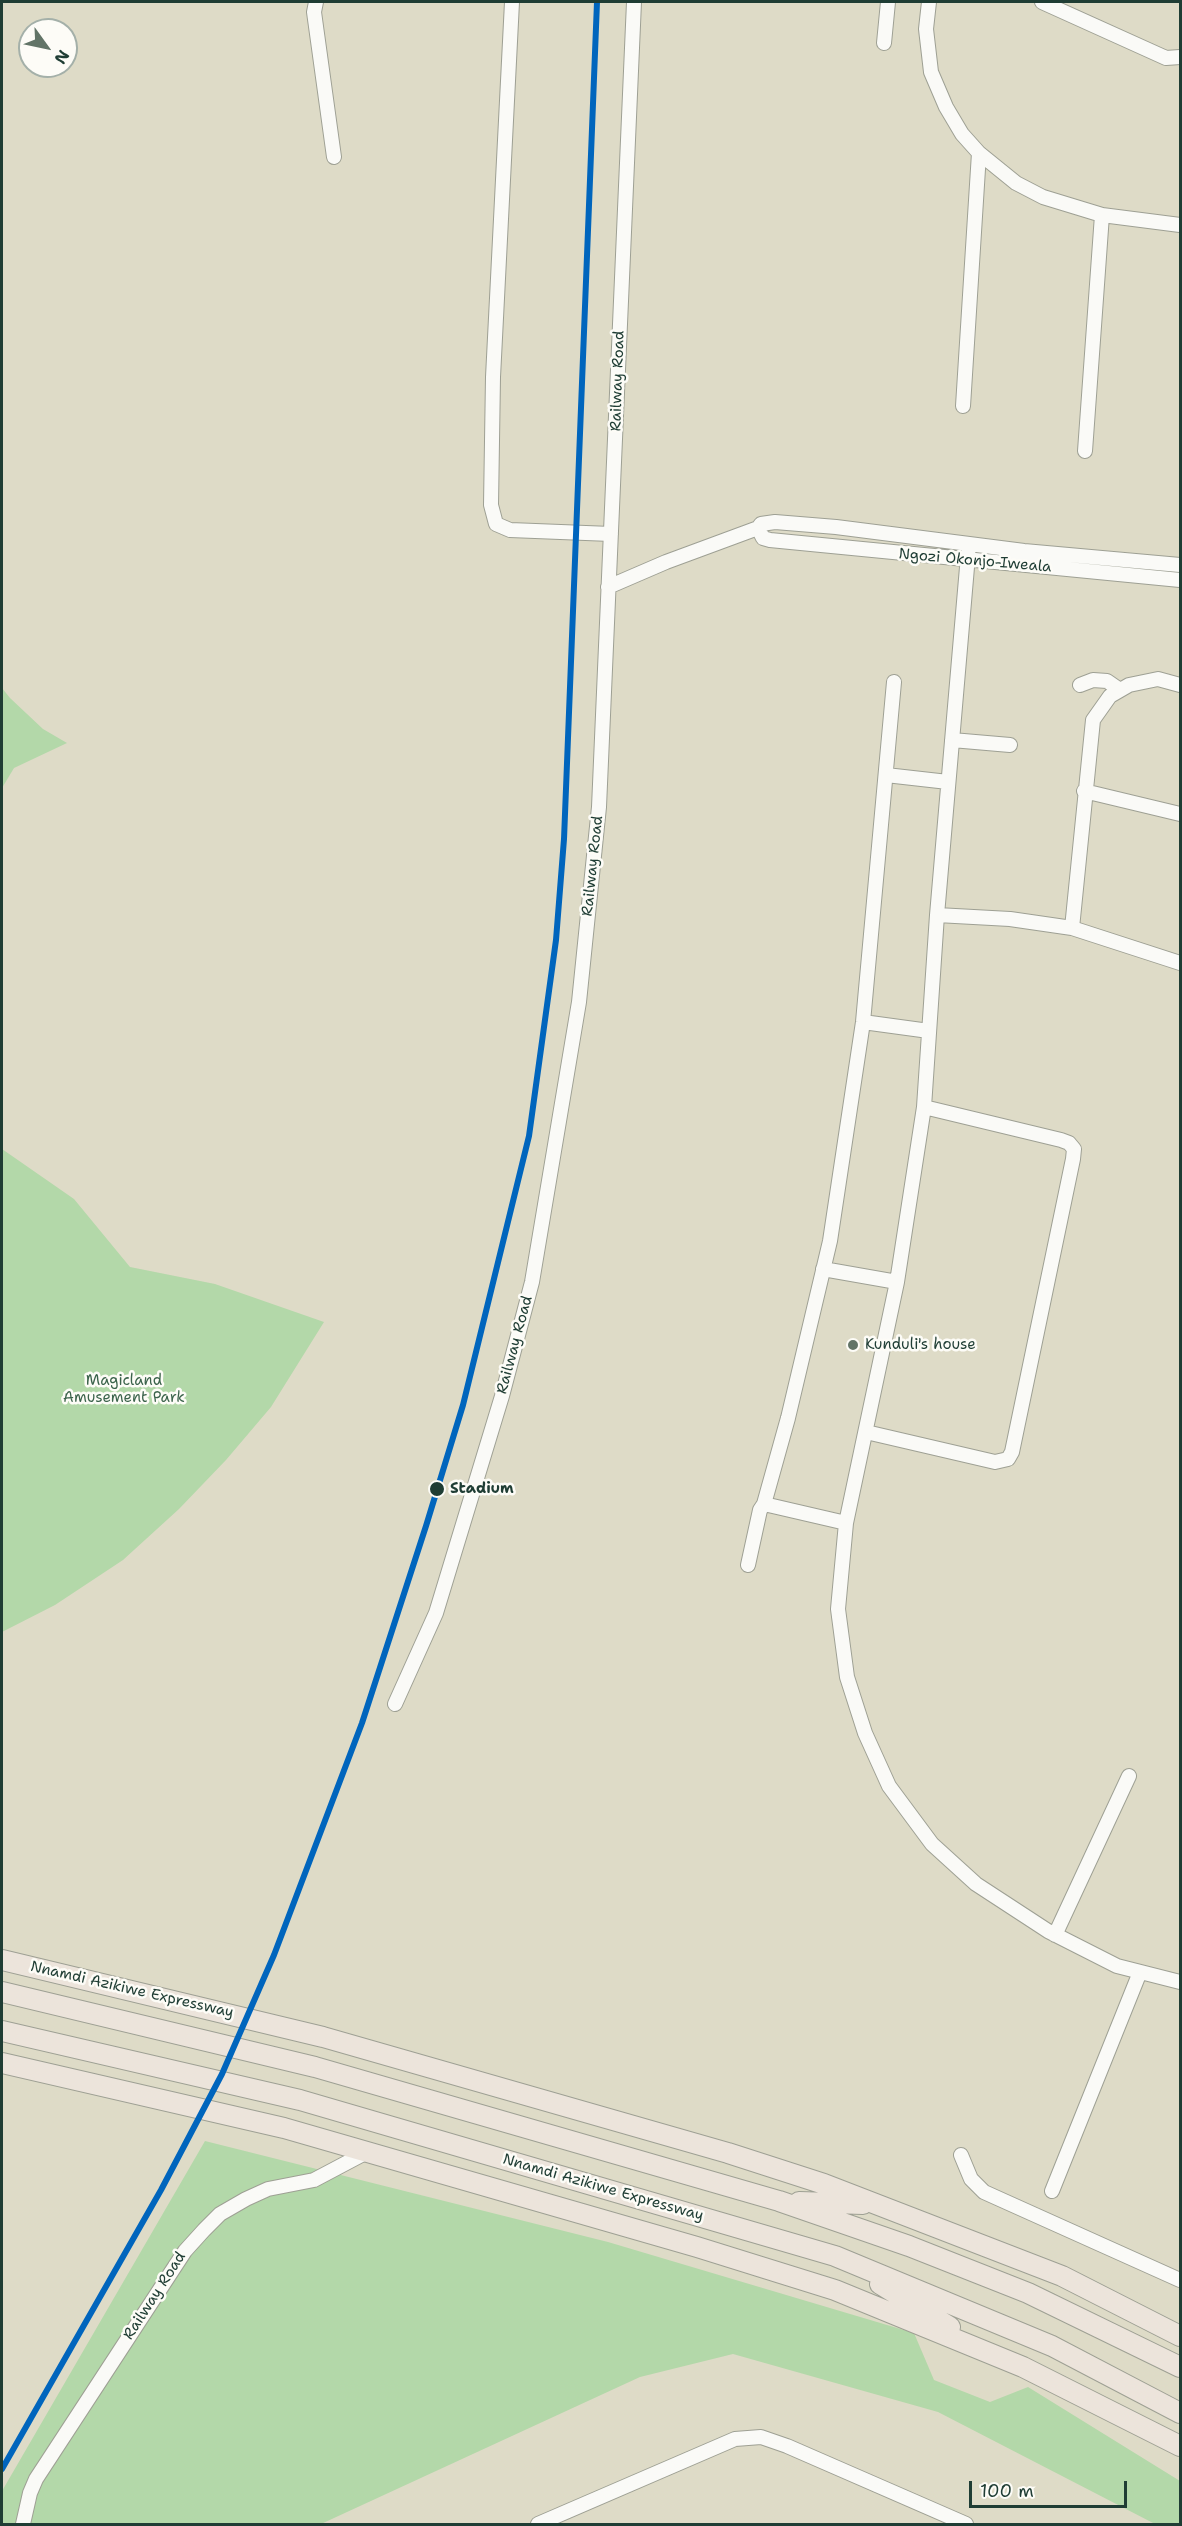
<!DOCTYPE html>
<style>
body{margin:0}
#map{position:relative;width:1182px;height:2526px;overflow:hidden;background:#dedbc7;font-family:"Shantell Sans",sans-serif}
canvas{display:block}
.frame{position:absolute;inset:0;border:3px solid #1f3d34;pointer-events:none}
.north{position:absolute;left:18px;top:18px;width:60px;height:60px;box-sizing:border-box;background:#fdfcf7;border:2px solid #a4b0a9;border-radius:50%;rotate:123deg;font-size:16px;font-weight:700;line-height:24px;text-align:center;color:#1f3d34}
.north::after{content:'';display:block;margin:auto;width:21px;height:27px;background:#627467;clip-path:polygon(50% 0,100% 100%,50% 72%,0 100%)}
.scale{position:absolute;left:969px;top:2481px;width:158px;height:27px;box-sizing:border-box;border:3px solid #1f3d34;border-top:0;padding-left:8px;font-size:18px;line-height:21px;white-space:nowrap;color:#1f3d34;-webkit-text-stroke:4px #fdfcf7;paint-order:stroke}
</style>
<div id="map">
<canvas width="1182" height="2526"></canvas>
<div class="frame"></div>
<div class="north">N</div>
<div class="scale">100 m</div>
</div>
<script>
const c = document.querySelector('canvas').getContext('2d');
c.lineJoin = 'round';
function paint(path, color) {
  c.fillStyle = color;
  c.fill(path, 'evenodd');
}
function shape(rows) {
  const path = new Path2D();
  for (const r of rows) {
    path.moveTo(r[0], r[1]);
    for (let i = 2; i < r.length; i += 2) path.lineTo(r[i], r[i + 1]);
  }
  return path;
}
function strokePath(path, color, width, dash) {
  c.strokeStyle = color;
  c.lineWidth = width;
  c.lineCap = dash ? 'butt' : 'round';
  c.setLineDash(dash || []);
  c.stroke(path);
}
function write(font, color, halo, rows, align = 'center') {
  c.font = font + ' "Shantell Sans",sans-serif';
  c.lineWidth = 5;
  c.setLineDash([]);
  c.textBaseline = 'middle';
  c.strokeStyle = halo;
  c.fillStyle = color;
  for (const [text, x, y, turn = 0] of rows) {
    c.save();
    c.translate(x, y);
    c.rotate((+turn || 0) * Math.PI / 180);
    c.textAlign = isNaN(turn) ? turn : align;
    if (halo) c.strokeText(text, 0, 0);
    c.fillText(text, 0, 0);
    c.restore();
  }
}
paint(shape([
 [2,688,10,698,43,729,67,743,14,768,2,788],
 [2,1149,74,1199,130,1267,215,1284,324,1322,271,1407,226,1460,179,1509,123,1560,55,1605,2,1632],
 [205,2141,608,2242,914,2333,934,2380,990,2402,1028,2387,1180,2481,1180,2524,1155,2524,938,2412,733,2354,640,2377,321,2524,2,2524,2,2491]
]), '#b3d8a9');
const minor = shape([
 [316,2,314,12,334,157],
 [512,2,493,377,491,505,496,524,510,530,611,534],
 [929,2,926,29,931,72,946,107,962,134,979,153,1016,183,1043,197,1102,215,1180,225],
 [1042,2,1166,58,1180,57],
 [884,43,888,2],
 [963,406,979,153],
 [1085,451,1102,215],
 [969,544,937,915,924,1107,897,1282,846,1523,838,1609,847,1677,865,1733,889,1786,932,1844,976,1884,1048,1931,1117,1966,1180,1982],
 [1180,565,1024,551,836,527,775,522,761,524,758,528,763,538,770,540,1180,580],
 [608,587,666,562,758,528],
 [1080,685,1093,680,1107,681,1120,690],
 [952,740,1010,745],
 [886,775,948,782],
 [1084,791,1180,814],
 [937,915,1010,919,1072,928,1180,963],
 [1072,928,1093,720,1110,696,1129,685,1158,679,1180,685],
 [863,1022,929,1031],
 [823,1269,897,1282],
 [866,1432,995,1462,1008,1459,1012,1452,1073,1159,1074,1149,1069,1143,1061,1140,924,1107],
 [764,1504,846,1523],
 [748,1565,760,1510,764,1504,788,1418,830,1241,863,1022,894,682],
 [395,1704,436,1613,502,1396,532,1282,579,1002,599,807,634,2],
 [1055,1935,1129,1776],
 [961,2155,971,2179,984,2192,1180,2280],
 [1052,2191,1140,1972],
 [23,2524,30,2493,36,2479,185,2251,204,2230,220,2214,246,2199,268,2189,314,2180,367,2152],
 [538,2524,735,2439,761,2437,787,2446,966,2524]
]);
const highway = shape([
 [2,1960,323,2037,728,2153,824,2184,1062,2276,1180,2336],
 [2,1992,315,2067,779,2201,909,2246,1028,2293,1180,2367],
 [2,2031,300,2100,835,2256,1052,2346,1180,2413],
 [2,2063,284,2128,697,2247,835,2290,1023,2367,1180,2446],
 [799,2202,863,2204],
 [880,2284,950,2327]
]);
strokePath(minor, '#9ea094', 16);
strokePath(highway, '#9ea094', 22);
strokePath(minor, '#fafaf7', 14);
strokePath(highway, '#ece4db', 20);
strokePath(shape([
 [2,2469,161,2190,222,2074,274,1955,362,1723,426,1526,463,1405,529,1136,556,940,564,839,597,2]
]), '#0065bd', 6);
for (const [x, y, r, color] of [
 [853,1345,6,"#627467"],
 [437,1489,8,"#1f3d34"]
]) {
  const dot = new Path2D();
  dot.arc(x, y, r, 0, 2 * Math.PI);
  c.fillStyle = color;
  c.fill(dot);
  strokePath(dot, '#fdfcf7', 2);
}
write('15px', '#1f3d34', '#fdfcf7', [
 ["Railway Road",618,381,-88],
 ["Ngozi Okonjo-Iweala",975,561,5],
 ["Railway Road",593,866,-84],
 ["Railway Road",515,1345,-75],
 ["Nnamdi Azikiwe Expressway",132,1990,13],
 ["Nnamdi Azikiwe Expressway",603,2188,16],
 ["Railway Road",155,2296,-57]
]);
write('15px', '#1f3d34', '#fdfcf7', [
 ["Kunduli's house",865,1345]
], 'left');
write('15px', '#3b634b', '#fdfcf7', [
 ["Magicland",124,1381],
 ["Amusement Park",124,1398]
]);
write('bold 15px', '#1f3d34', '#fdfcf7', [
 ["Stadium",450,1489]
], 'left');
</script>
